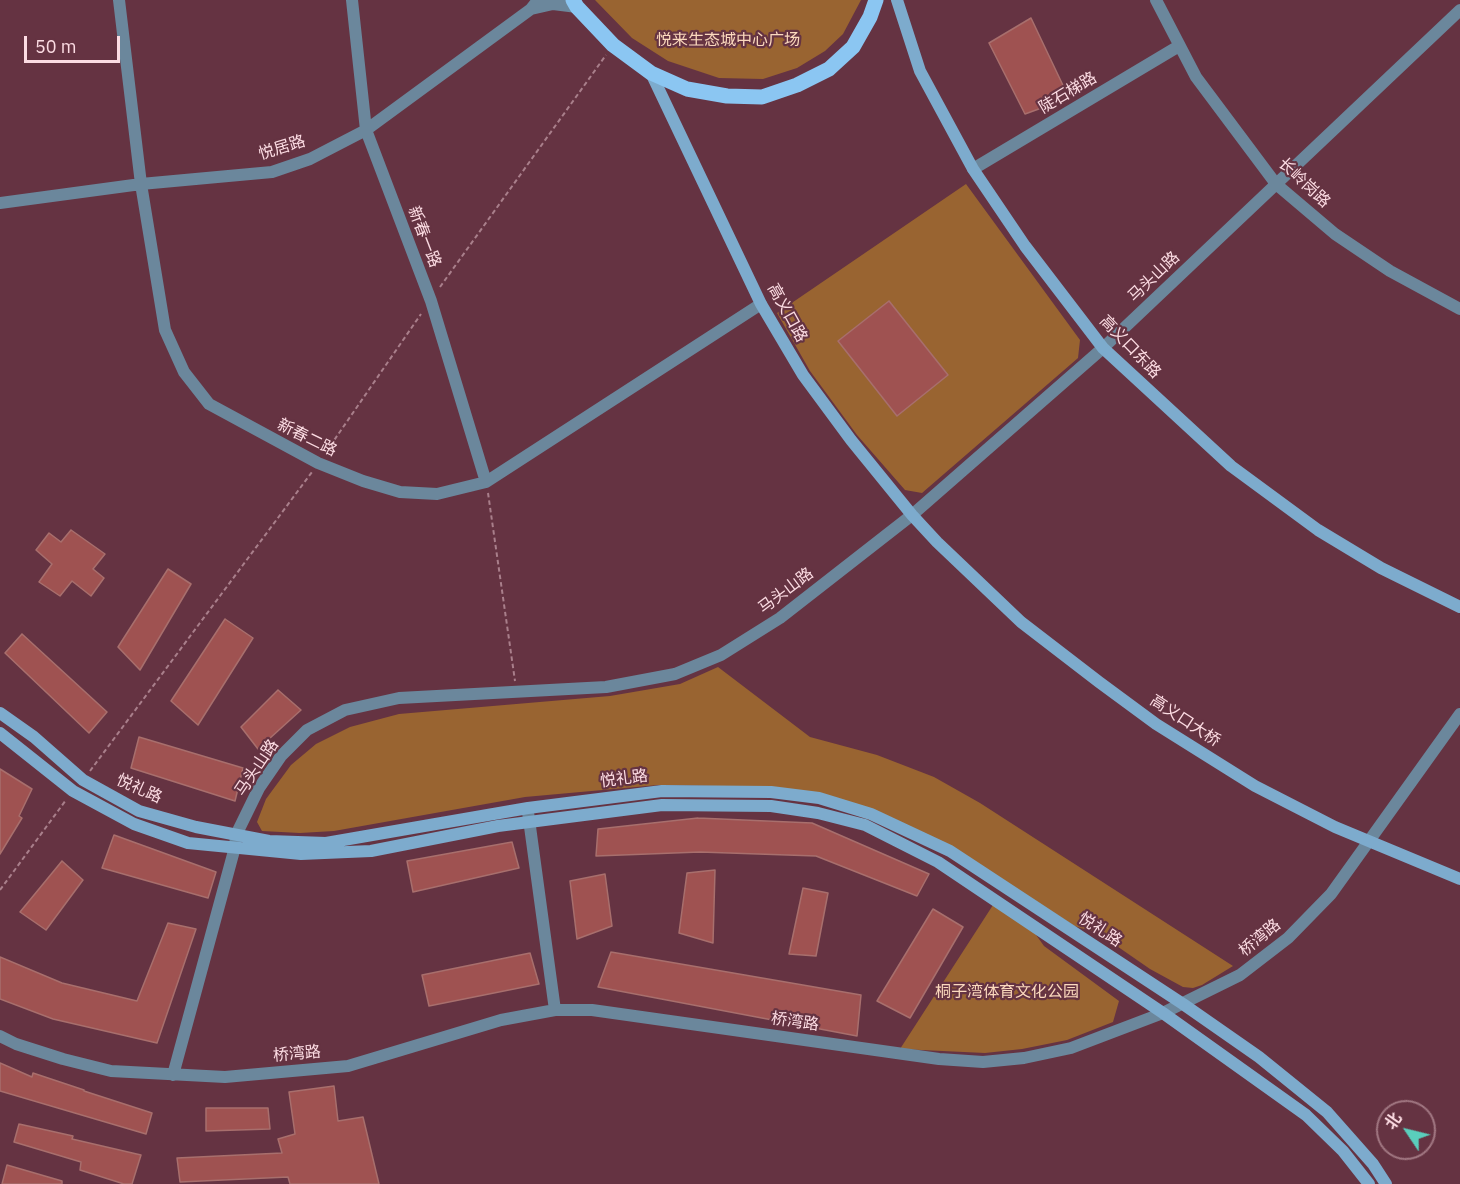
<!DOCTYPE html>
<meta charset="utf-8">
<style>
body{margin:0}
#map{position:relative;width:1460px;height:1184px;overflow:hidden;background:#653342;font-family:"IBM Plex Sans","Noto Sans SC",sans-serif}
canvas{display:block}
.north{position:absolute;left:1376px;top:1100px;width:60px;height:60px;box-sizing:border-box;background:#653342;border:2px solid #a17782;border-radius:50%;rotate:305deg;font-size:16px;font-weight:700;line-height:24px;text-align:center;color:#fcdce3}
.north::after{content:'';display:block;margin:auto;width:21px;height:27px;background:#5acebc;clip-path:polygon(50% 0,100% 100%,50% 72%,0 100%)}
.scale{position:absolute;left:24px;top:36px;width:96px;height:27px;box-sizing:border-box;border:3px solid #fcdce3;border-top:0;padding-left:8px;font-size:18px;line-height:21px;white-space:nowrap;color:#fcdce3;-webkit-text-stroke:4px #653342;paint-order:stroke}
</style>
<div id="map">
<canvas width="1460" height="1184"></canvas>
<div class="north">北</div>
<div class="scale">50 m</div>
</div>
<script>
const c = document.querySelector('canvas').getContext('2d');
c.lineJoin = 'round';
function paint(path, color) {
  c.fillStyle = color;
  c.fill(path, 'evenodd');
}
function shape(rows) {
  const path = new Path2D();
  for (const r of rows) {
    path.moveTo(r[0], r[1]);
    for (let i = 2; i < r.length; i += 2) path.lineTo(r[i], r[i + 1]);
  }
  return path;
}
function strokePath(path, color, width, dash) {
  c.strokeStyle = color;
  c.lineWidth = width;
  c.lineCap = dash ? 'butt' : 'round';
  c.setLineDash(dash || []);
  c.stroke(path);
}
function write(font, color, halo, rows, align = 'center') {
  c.font = font + ' "IBM Plex Sans","Noto Sans SC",sans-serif';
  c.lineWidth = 4.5;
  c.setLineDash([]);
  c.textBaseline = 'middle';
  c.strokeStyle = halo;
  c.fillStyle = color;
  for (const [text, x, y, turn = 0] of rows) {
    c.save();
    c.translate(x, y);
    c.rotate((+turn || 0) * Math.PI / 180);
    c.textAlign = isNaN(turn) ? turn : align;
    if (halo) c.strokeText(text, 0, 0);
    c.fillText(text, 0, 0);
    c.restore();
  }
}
paint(shape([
 [595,0,861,0,843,34,825,51,797,68,763,79,719,78,668,61,632,38],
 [966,184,1080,340,1078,358,922,493,905,490,857,435,810,371,777,313],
 [718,667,810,737,877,755,934,777,980,803,1233,966,1202,985,1193,988,1183,987,1150,969,1098,933,1074,926,954,848,772,787,658,785,525,797,334,831,300,833,262,831,257,822,266,799,291,765,316,744,350,727,399,714,610,696,680,684],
 [993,905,1034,932,1044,946,1119,1001,1113,1022,1067,1040,1022,1049,985,1053,900,1049]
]), '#996431');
const building = shape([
 [1031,18,1069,98,1025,114,989,43,1031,18],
 [889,301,948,375,897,416,838,341,889,301],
 [71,530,105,554,93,569,104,578,91,596,72,581,60,596,39,582,52,564,36,550,49,533,61,542,71,530],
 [168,569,191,584,140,670,118,647,168,569],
 [225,619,253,638,198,725,171,701,225,619],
 [22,634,107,712,89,733,5,653,22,634],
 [278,690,301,710,258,749,241,727,278,690],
 [139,737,243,768,235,801,131,768,139,737],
 [0,769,32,789,19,816,22,818,0,854,0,769],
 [698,818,812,823,929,874,917,896,816,856,700,852,596,856,598,829,698,818],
 [114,835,216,872,208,898,102,868,114,835],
 [512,842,519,868,413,892,407,861,512,842],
 [62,861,83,880,46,930,20,912,62,861],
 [715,870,713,943,679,933,687,873,715,870],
 [605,874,612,926,577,939,570,881,605,874],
 [803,888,828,893,816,956,789,954,803,888],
 [933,909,963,927,910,1018,877,1001,933,909],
 [168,923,196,929,157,1043,53,1019,0,999,0,957,62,983,137,1001,168,923],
 [611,952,861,995,857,1036,598,987,611,952],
 [530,953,539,984,429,1006,422,975,530,953],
 [0,1063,32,1077,33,1073,84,1090,84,1091,152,1113,146,1134,0,1091,0,1063],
 [334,1086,338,1121,363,1117,379,1184,290,1184,288,1177,180,1182,177,1158,282,1153,278,1139,295,1134,289,1092,334,1086],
 [206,1108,268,1108,270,1129,206,1131,206,1108],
 [19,1124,73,1136,72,1139,141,1155,132,1184,124,1184,80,1170,81,1162,14,1142,19,1124],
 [7,1165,62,1181,62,1184,2,1184,7,1165]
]);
paint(building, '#9f5251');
strokePath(building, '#a86f6d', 1.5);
strokePath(shape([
 [440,287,606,55],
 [326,452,421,314],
 [488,493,515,681],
 [90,771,312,472],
 [0,890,66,800]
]), '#a97f8b', 2, [4.5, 3]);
strokePath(shape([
 [119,0,141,184,165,330,184,372,209,404,318,463,363,481,400,492,437,494,486,482,761,304],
 [352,0,366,130,431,301,486,482],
 [538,0,531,9,553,4,577,7],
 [1156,0,1196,77,1276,184,1335,234,1390,271,1460,309],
 [973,169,1179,46],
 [0,203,141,184,272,172,310,159,366,130,531,9],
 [528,812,555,1010],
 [0,1036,16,1044,63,1059,111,1071,225,1077,348,1066,501,1020,555,1010,592,1010,939,1059,983,1062,1024,1058,1071,1048,1163,1013,1240,975,1288,938,1331,894,1460,714],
 [173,1075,235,847,236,835,259,788,281,756,307,730,345,710,399,698,606,687,675,674,721,655,780,618,912,515,1103,348,1460,10]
]), '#6b879c', 12);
strokePath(shape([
 [897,0,920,71,973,169,1025,246,1103,348,1231,466,1318,530,1381,568,1460,607],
 [651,73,761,304,803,375,851,440,912,515,937,542,1021,622,1099,682,1156,724,1255,786,1335,827,1460,879],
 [0,713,34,737,83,780,139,811,196,827,269,841,326,843,528,808,662,791,771,792,819,798,871,814,950,851,1183,1004,1259,1057,1327,1112,1373,1164,1386,1184],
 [0,733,73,791,134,824,188,843,301,854,371,851,498,826,662,805,771,806,818,813,865,825,938,862,1163,1013,1306,1115,1343,1151,1369,1184]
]), '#7dabcd', 12);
strokePath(shape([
 [573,0,577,7,613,45,651,73,687,89,727,96,762,97,797,85,829,69,853,47,870,17,876,0]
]), '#8bc6f2', 15);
write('16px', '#fbd9bd', '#653342', [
 ["悦来生态城中心广场",728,40],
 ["桐子湾体育文化公园",1007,992]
]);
write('16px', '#fcdce3', '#653342', [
 ["陡石梯路",1068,93,-31],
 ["悦居路",282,148,-17],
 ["长岭岗路",1304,183,43],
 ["新春一路",424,237,69],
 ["马头山路",1154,277,-44],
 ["高义口路",787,313,61],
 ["高义口东路",1130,347,46],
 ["新春二路",307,438,26],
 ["马头山路",786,591,-37],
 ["高义口大桥",1185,721,33],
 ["马头山路",257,768,-56],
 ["悦礼路",624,779,-7],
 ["悦礼路",139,789,24],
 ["悦礼路",1100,930,33],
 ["桥湾路",1260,938,-39],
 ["桥湾路",795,1022,8],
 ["桥湾路",297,1054,-5]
]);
</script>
